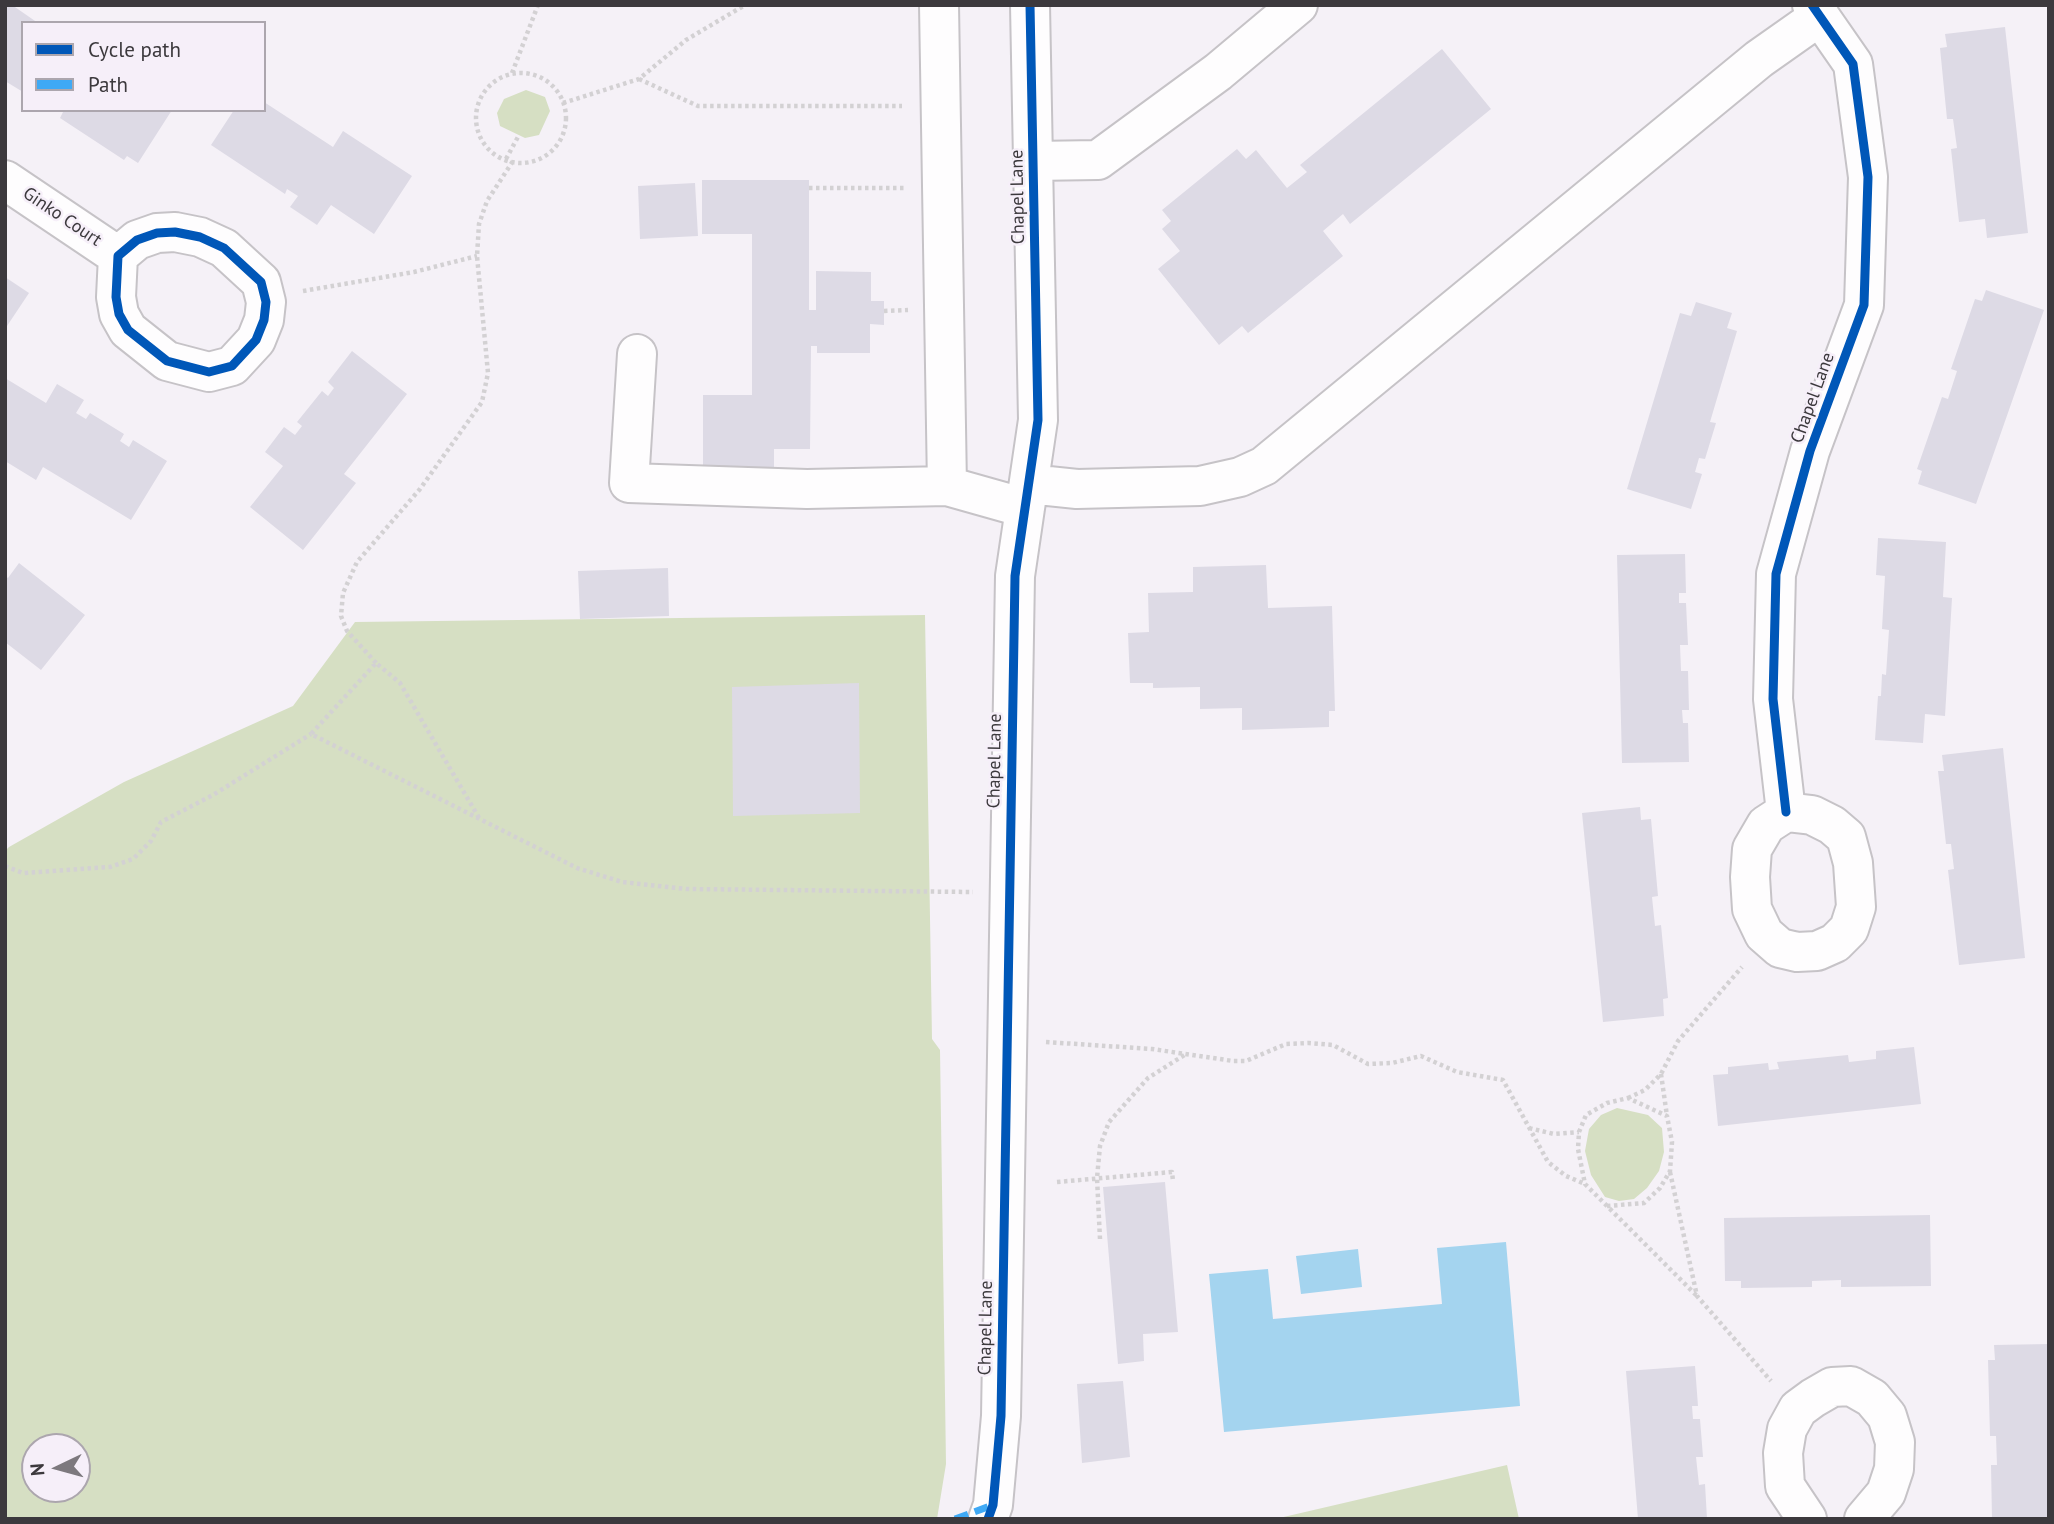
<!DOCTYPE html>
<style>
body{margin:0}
#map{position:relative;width:2054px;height:1524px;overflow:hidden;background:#f5f1f7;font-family:"PT Sans",sans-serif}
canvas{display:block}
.frame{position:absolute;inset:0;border:7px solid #3c393d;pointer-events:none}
.legend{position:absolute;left:21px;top:21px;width:245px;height:91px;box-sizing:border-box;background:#f6eff9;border:2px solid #aca6ae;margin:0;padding:9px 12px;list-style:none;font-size:21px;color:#3c393d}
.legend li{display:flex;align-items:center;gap:14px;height:35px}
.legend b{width:35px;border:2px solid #aca6ae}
.north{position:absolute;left:21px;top:1433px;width:70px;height:70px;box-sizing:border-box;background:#f6eff9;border:2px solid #aca6ae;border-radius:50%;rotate:265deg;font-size:19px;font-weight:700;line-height:28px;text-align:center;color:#3c393d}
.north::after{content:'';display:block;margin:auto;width:24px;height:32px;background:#7d797e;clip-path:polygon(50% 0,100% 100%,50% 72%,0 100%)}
</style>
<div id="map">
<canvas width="2054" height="1524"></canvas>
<div class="frame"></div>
<ul class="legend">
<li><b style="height:9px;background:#0057b8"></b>Cycle path</li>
<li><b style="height:9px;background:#3fa9f5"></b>Path</li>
</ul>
<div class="north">N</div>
</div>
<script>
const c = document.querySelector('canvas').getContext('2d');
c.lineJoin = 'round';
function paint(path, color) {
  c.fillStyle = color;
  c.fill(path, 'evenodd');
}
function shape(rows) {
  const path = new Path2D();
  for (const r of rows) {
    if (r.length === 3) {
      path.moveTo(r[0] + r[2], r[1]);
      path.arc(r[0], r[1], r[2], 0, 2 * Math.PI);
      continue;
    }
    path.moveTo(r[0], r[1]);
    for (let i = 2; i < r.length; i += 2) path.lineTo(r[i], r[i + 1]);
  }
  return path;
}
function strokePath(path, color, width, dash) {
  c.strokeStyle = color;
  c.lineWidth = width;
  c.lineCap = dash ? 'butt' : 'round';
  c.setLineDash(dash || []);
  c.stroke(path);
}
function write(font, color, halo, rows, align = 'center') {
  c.font = font + ' "PT Sans",sans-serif';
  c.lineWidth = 5;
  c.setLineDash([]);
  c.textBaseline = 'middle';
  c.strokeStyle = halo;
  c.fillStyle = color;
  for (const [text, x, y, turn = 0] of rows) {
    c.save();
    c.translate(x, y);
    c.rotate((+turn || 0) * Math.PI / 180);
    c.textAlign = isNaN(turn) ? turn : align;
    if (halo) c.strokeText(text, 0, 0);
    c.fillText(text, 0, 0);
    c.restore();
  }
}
paint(shape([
 [526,90,545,97,550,111,539,135,525,138,500,126,497,113,504,99],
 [925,615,932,1039,940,1050,946,1464,937,1519,5,1519,5,851,9,847,124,782,293,706,355,622],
 [35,1447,77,1447,77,1489,35,1489],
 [1617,1108,1648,1115,1662,1128,1664,1152,1659,1171,1647,1188,1634,1199,1619,1201,1605,1197,1591,1175,1585,1151,1589,1129,1601,1115],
 [1507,1465,1519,1519,1275,1519]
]), '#d6dfc3');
paint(shape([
 [1506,1242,1520,1406,1224,1432,1209,1274,1268,1269,1273,1319,1442,1304,1437,1248],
 [1358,1249,1362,1287,1301,1294,1296,1256]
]), '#a4d4ef');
paint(shape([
 [5,5,12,5,38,23,23,23,23,92,5,81],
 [2005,27,2028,233,1987,238,1985,219,1959,222,1951,149,1957,148,1953,119,1947,119,1940,48,1947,47,1945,34],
 [1442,49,1491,109,1350,224,1343,214,1323,231,1343,256,1248,333,1242,326,1219,345,1158,269,1180,251,1162,229,1171,221,1162,210,1237,149,1246,159,1256,150,1287,188,1307,172,1300,165],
 [264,102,333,147,343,131,412,176,374,234,331,205,317,225,290,207,298,196,287,189,285,194,211,145,234,110,264,110],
 [60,110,172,110,138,163,127,156,124,160,60,118,63,112],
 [702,180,809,180,809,310,816,310,816,271,871,272,871,301,884,301,884,325,870,324,870,353,817,353,817,346,811,346,810,449,774,449,774,470,703,470,703,395,752,395,752,234,702,234],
 [695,183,698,236,640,239,638,186],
 [5,277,29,293,5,329],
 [1986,290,2044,310,1976,504,1918,484,1922,471,1917,469,1942,397,1948,399,1957,371,1951,369,1975,299,1982,301],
 [1696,302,1732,313,1727,328,1737,331,1710,422,1716,423,1705,459,1699,458,1695,472,1702,474,1691,509,1627,489,1680,313,1691,316],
 [352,351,407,394,344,474,356,483,303,550,250,507,283,466,265,452,284,427,295,435,302,426,297,422,322,391,328,396,334,388,328,382],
 [5,378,46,403,57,384,84,400,76,413,86,419,90,413,124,434,120,441,129,447,133,440,167,461,131,520,43,467,36,480,5,461],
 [1878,538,1946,542,1943,597,1952,598,1945,716,1925,714,1923,743,1875,740,1878,696,1881,696,1882,674,1886,675,1889,630,1882,629,1885,576,1876,575],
 [1685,554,1686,593,1679,593,1679,603,1686,603,1688,645,1680,645,1681,671,1688,671,1689,710,1682,710,1683,723,1688,723,1689,762,1622,763,1617,555],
 [19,563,85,615,41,670,5,642,5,576,8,578],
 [1266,565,1268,608,1332,606,1335,711,1329,711,1329,727,1242,730,1242,708,1200,709,1200,687,1153,688,1153,683,1130,683,1128,633,1149,632,1148,593,1193,592,1193,567],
 [668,568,669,616,580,619,578,571],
 [859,683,860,813,733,816,732,687],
 [2003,748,2025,958,1959,965,1948,870,1954,869,1951,844,1946,844,1938,771,1944,771,1942,755],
 [1640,807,1641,820,1651,819,1658,896,1652,897,1655,926,1661,925,1668,998,1663,999,1664,1016,1603,1022,1582,813],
 [1914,1047,1921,1104,1718,1126,1713,1075,1728,1074,1728,1067,1768,1063,1769,1070,1779,1069,1777,1062,1848,1055,1849,1062,1876,1059,1876,1051],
 [1165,1182,1178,1332,1143,1334,1144,1361,1118,1364,1103,1187],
 [1930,1215,1931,1286,1841,1287,1841,1280,1812,1281,1812,1287,1741,1288,1741,1281,1725,1281,1724,1218],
 [2049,1344,2049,1519,1992,1519,1991,1465,1997,1465,1996,1436,1990,1436,1988,1360,1995,1360,1994,1345],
 [1695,1366,1698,1406,1692,1406,1693,1419,1700,1419,1703,1457,1696,1457,1699,1485,1705,1484,1707,1519,1638,1519,1626,1371],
 [1123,1381,1130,1457,1082,1463,1077,1384]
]), '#dddae5');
const minor = shape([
 [939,5,947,486,1025,508],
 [1033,161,1098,160,1218,72,1298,5],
 [5,180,118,256],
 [175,232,200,237,224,248,261,282,266,302,264,320,256,340,232,366,209,372,167,361,128,330,119,314,116,297,118,256,137,240,157,233,175,232],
 [637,354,629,483,807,489,947,486],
 [1029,484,1077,489,1200,486,1240,477,1264,466,1759,59,1820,16],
 [1786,812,1773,699,1776,574,1810,451,1864,305,1868,177,1853,64,1812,5],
 [1786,812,1812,815,1832,825,1846,837,1853,863,1856,907,1849,929,1835,943,1817,951,1797,952,1780,948,1764,934,1752,909,1750,877,1752,849,1766,825,1786,812],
 [988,1519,993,1505,1001,1416,1015,576,1038,420,1030,5],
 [1807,1519,1785,1486,1783,1453,1787,1429,1798,1409,1813,1398,1832,1387,1851,1386,1872,1398,1887,1416,1895,1442,1894,1469,1886,1493,1864,1519]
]);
strokePath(minor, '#c6c3c7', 42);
strokePath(shape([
 [512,73,538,5],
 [521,118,45],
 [639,79,698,106,902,106],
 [563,103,639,79,686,40,745,5],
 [506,159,519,135],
 [809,188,906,188],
 [303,291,414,272,477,256],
 [884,311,908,310],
 [376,663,347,631,341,616,343,593,357,562,420,489,482,402,488,373,477,256,479,224,487,201,513,161],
 [479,818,400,683,376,663,311,734,577,868,622,882,686,889,973,892],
 [5,866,23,873,110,867,133,859,151,841,161,822,213,795,311,734],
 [1046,1042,1152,1049,1233,1061,1246,1061,1286,1044,1309,1043,1333,1045,1368,1064,1392,1063,1421,1056,1457,1072,1503,1080,1548,1162,1566,1176,1585,1184],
 [1661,1074,1667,1116],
 [1628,1098,1645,1090,1661,1074,1678,1041,1742,967],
 [1529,1128,1554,1134,1579,1132],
 [1670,1172,1697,1296,1771,1381],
 [1057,1182,1172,1172,1173,1181],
 [1607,1206,1644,1203,1660,1188,1670,1171,1672,1142,1667,1116,1628,1098,1607,1103,1586,1115,1579,1132,1578,1149,1585,1184,1697,1296],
 [1100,1239,1097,1178,1100,1146,1109,1122,1148,1078,1186,1054]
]), '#d3d1d3', 4.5, [3.5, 3.5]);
strokePath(minor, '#fefdfe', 38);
strokePath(shape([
 [955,1519,993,1505]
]), '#3fa9f5', 7, [14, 7]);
strokePath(shape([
 [175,232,200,237,224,248,261,282,266,302,264,320,256,340,232,366,209,372,167,361,128,330,119,314,116,297,118,256,137,240,157,233,175,232],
 [1786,812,1773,699,1776,574,1810,451,1864,305,1868,177,1853,64,1812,5],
 [988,1519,993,1505,1001,1416,1015,576,1038,420,1030,5]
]), '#0057b8', 9);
write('18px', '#3c393d', '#f6eff9', [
 ["Chapel Lane",1018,197,-91],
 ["Ginko Court",62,217,34],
 ["Chapel Lane",1813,398,-70],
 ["Chapel Lane",995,761,-89],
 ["Chapel Lane",986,1328,-89]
]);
</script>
